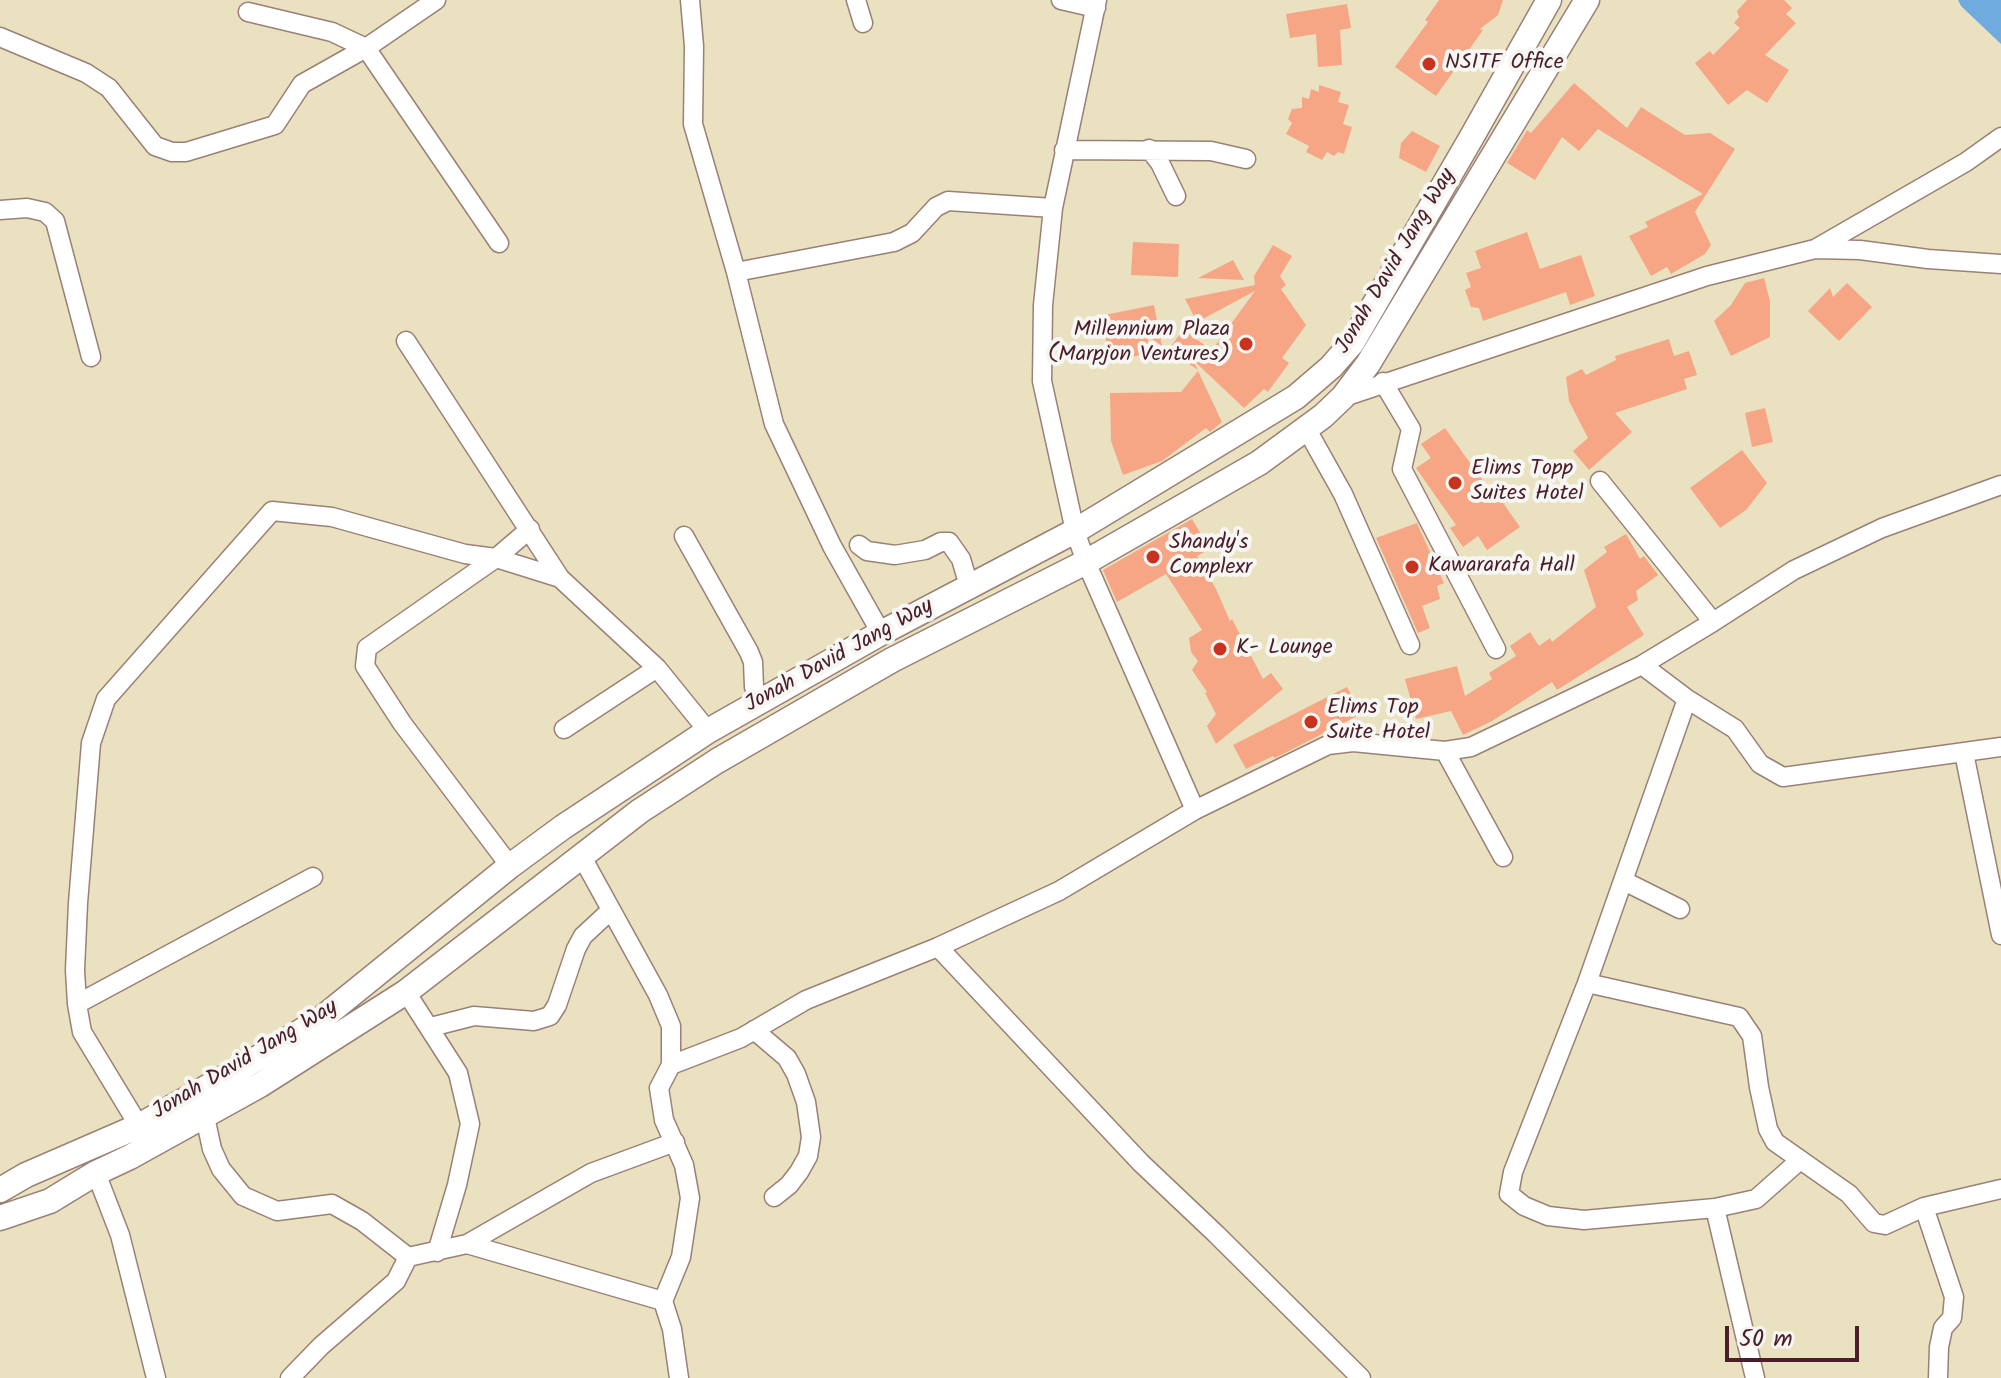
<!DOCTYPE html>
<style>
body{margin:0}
#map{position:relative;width:2001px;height:1378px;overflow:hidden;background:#eae1c0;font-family:Kalam,sans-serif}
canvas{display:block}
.scale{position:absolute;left:1725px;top:1326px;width:134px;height:36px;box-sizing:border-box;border:4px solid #4a1f2b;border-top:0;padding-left:10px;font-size:24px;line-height:28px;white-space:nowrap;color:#4a1f2b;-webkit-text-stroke:6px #f6f6f2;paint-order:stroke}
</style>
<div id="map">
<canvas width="2001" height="1378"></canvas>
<div class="scale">50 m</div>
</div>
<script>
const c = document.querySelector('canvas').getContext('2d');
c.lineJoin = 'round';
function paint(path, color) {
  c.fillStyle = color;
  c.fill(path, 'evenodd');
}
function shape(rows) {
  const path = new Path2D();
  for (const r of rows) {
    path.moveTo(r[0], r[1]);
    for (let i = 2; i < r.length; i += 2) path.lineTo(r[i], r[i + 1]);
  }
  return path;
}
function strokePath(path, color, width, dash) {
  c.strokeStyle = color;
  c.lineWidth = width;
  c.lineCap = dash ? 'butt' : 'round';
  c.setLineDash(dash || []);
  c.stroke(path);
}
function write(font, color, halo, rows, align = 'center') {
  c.font = font + ' Kalam,sans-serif';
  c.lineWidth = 8;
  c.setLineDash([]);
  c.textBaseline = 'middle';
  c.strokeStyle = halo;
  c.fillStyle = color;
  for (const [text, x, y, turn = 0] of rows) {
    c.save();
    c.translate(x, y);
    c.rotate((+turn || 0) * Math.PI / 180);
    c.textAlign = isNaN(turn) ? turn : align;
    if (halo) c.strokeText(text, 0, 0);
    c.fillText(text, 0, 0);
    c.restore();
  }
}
paint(shape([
 [1958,0,2001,0,2001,44,1961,6]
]), '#70abe0');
paint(shape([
 [1439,0,1503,0,1498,15,1480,29,1483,30,1436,96,1395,67,1428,22,1425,20],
 [1747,0,1784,0,1792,8,1786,14,1796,23,1765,55,1789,70,1767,103,1747,90,1728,105,1695,63,1710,51,1713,55,1740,28,1734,23,1739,17,1737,11],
 [1347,4,1351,28,1340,30,1342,65,1318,67,1316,34,1290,38,1286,14],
 [1574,83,1627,128,1641,107,1685,135,1710,133,1735,149,1695,212,1711,245,1705,254,1671,274,1667,267,1651,276,1629,236,1648,227,1645,222,1703,194,1598,129,1579,151,1562,137,1535,180,1507,163,1527,130,1531,133],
 [1319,85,1341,92,1338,102,1349,105,1343,124,1352,127,1344,154,1338,152,1334,156,1327,152,1322,160,1306,152,1309,146,1286,134,1292,123,1288,119,1292,109,1302,108,1302,97,1309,99,1311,89,1319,92],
 [1412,131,1440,146,1426,172,1399,158,1401,143],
 [1527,232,1540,269,1581,255,1595,296,1570,305,1566,292,1483,321,1479,308,1471,307,1465,290,1471,287,1466,273,1481,268,1475,251],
 [1133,242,1179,244,1178,277,1131,275],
 [1273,245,1292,256,1280,276,1286,285,1281,289,1306,325,1282,358,1289,363,1268,392,1264,389,1244,408,1192,359,1198,370,1168,350,1183,330,1212,350,1255,291,1197,322,1185,299,1255,285,1254,276],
 [1233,260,1244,280,1198,278],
 [1764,278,1770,301,1770,337,1731,356,1714,321,1731,305,1745,283],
 [1847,283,1872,307,1839,341,1808,311,1830,288,1833,297],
 [1154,305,1162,346,1149,337,1145,354,1122,359,1120,350,1109,352,1100,316],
 [1669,339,1674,356,1689,351,1697,375,1684,379,1687,389,1615,413,1632,432,1589,470,1573,451,1588,438,1569,401,1566,377,1582,369,1586,375,1616,360,1615,356],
 [1198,371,1222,422,1210,432,1206,428,1162,461,1123,475,1111,441,1110,393,1181,392],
 [1765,408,1773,442,1752,447,1745,413],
 [1445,428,1496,499,1499,497,1520,527,1487,550,1478,536,1463,547,1450,528,1456,525,1416,468,1431,458,1421,444],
 [1742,450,1767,483,1746,510,1720,528,1690,488],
 [1192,519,1210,549,1197,556,1216,589,1230,621,1232,619,1263,679,1271,673,1283,689,1216,744,1207,726,1216,714,1205,693,1207,692,1192,670,1198,661,1191,652,1189,638,1202,630,1166,574,1117,602,1103,570],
 [1417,523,1444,583,1437,586,1440,599,1422,606,1430,628,1418,633,1376,538],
 [1626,534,1640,559,1644,556,1658,575,1636,591,1638,600,1627,607,1644,635,1557,690,1552,682,1492,721,1463,735,1451,711,1416,719,1405,679,1457,666,1465,696,1492,679,1489,673,1516,656,1510,646,1530,632,1539,646,1550,638,1552,642,1596,607,1584,570,1607,552,1604,547],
 [1347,687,1361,714,1275,758,1273,756,1246,769,1233,745]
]), '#f6a685');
const minor = shape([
 [690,0,694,46,693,124,736,272,774,424,832,546,881,633],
 [856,0,863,23],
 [1061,0,1096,8],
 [1097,0,1053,208,1043,305,1042,381,1075,531,1086,562,1195,810],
 [248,12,332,32,366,48,499,243],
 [0,37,86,73,109,88,155,146,172,152,186,152,275,125,302,84,366,48,436,0],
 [1149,149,1160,163,1176,196],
 [1064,150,1211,151,1246,159],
 [0,210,27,208,45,212,55,221,91,357],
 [1815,249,1966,162,2001,137],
 [736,272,894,242,912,233,936,207,948,201,1053,208],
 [406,341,560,578,657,668,708,731],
 [1383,382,1411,429,1402,469,1496,649],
 [1344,397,1707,276,1815,249,1860,250,1928,259,2001,264],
 [1306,428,1343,494,1410,645],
 [684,536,749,652,753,662,754,687,761,701],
 [859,545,867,551,895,555,925,550,941,542,949,542,961,559,969,586],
 [1713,622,1794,570,1882,528,2001,485],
 [1642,665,1687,699,1735,729,1760,764,1783,777,2001,747],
 [1687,699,1587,983,1513,1172,1509,1194,1524,1206,1548,1216,1584,1220,1715,1208,1755,1378],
 [564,729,657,668],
 [1445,751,1503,857],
 [1964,753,2001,935],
 [582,857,658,995,671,1026,671,1065,659,1088,664,1120,684,1165,690,1198,681,1257,663,1301,672,1329,679,1378],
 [510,866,402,723,365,666,367,648,496,558,530,529],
 [1624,881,1680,909],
 [938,947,1141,1163,1216,1234,1361,1378],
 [1587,983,1739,1017,1752,1036,1759,1087,1768,1129,1775,1142,1849,1194,1874,1223,1885,1225,1924,1207,2001,1189],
 [406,992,458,1073,470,1124,457,1185,437,1252],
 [77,1004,313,877],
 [431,1027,474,1016,534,1021,550,1016,557,1005,576,949,583,936,610,911],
 [754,1030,787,1058,796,1074,806,1102,811,1137,808,1156,799,1172,789,1185,774,1197],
 [671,1065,741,1038,806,1000,938,947,1059,891,1195,810,1328,745,1353,742,1445,751,1471,747,1642,665,1713,622,1600,481],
 [205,1117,212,1149,221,1169,243,1196,277,1211,332,1204,362,1221,408,1257,467,1244,663,1301],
 [139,1126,82,1032,77,1004,75,970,78,903,91,743,106,699,272,511,332,517,465,554,496,558,560,578],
 [96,1173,120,1235,156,1378],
 [1924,1207,1954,1297,1952,1318,1943,1328,1939,1347,1938,1378],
 [1715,1208,1756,1199,1799,1161],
 [467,1244,591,1173,675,1142],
 [290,1378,321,1346,396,1281,408,1257]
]);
const major = shape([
 [0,1190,26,1175,139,1126,248,1064,321,1019,510,866,563,827,708,731,881,633,1075,531,1296,397,1331,367,1352,343,1470,140,1549,0],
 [0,1218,50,1201,96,1173,130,1157,260,1085,406,992,640,811,717,761,892,660,1086,562,1259,463,1323,416,1343,397,1368,364,1587,0]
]);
strokePath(minor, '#9a8076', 21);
strokePath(major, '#9a8076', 27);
strokePath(minor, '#fff', 18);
strokePath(major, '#fff', 24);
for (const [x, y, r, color] of [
 [1429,64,8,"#c8321e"],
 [1246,344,8,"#c8321e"],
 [1455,483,8,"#c8321e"],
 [1153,557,8,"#c8321e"],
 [1412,567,8,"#c8321e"],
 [1220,649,8,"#c8321e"],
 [1311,722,8,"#c8321e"]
]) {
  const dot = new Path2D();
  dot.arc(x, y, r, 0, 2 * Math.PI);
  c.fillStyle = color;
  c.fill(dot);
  strokePath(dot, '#f6f6f2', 3);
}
write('22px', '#4a1f2b', '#f6f6f2', [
 ["NSITF Office",1445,64],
 ["Millennium Plaza",1230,331,"right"],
 ["(Marpjon Ventures)",1230,356,"right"],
 ["Elims Topp",1471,470],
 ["Suites Hotel",1471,495],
 ["Shandy's",1169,544],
 ["Complexr",1169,569],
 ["Kawararafa Hall",1428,567],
 ["K- Lounge",1236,649],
 ["Elims Top",1327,709],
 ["Suite Hotel",1327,734]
], 'left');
write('22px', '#4a1f2b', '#f6f6f2', [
 ["Jonah David Jang Way",1397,262,-59],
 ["Jonah David Jang Way",840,657,-29],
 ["Jonah David Jang Way",246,1061,-31]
]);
</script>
